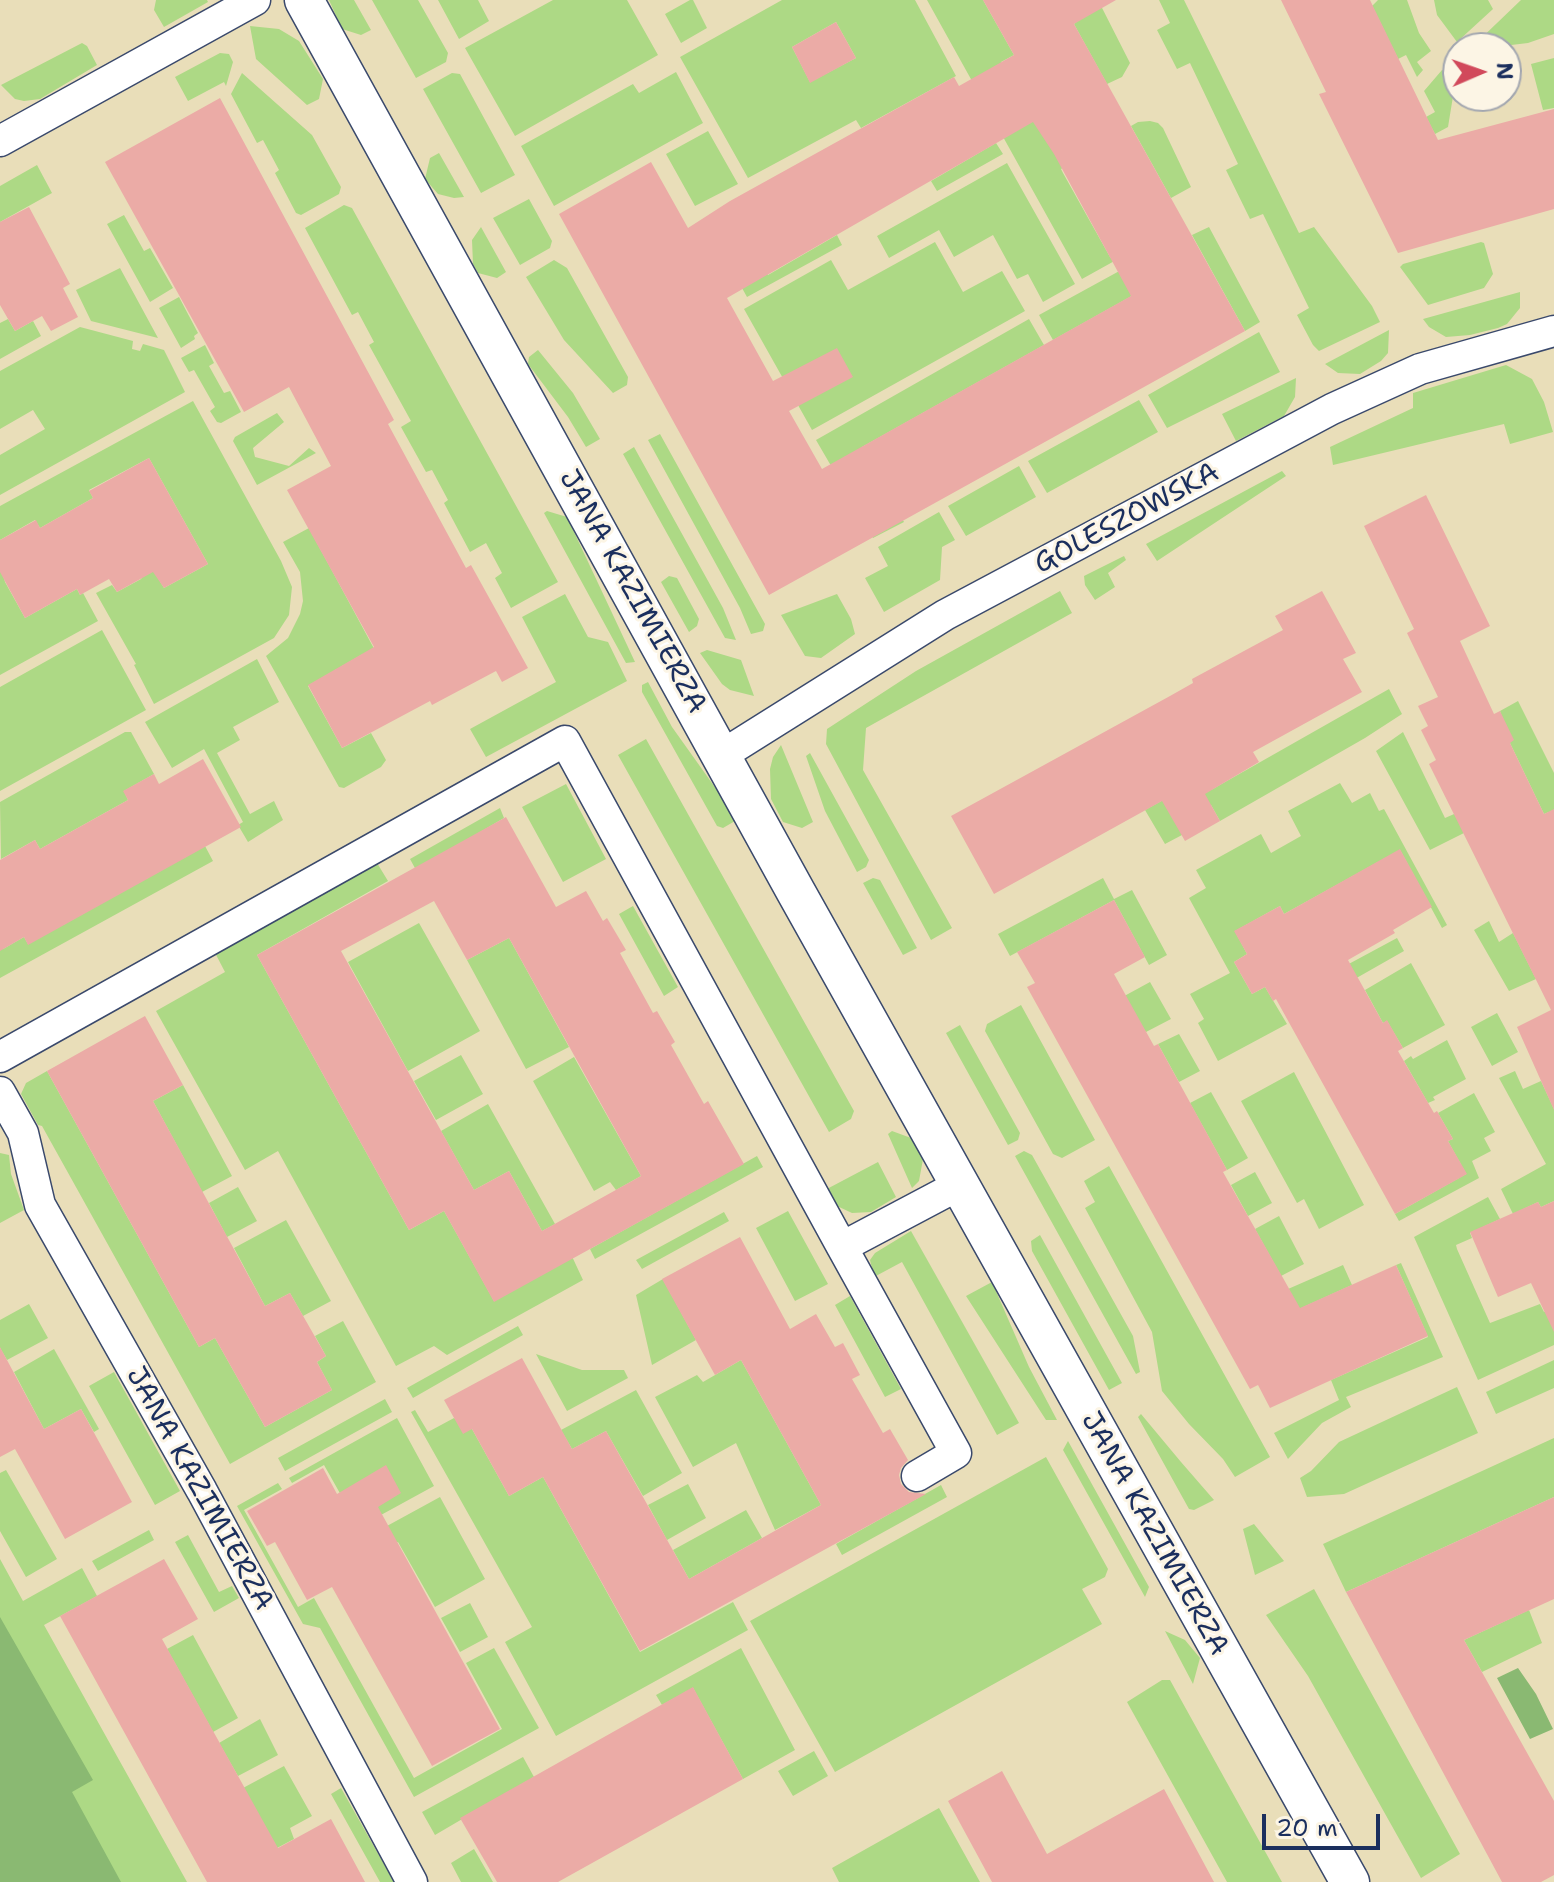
<!DOCTYPE html>
<style>
body{margin:0}
#map{position:relative;width:1554px;height:1882px;overflow:hidden;background:#e9deb9;font-family:"Shantell Sans",sans-serif}
canvas{display:block}
.north{position:absolute;left:1442px;top:32px;width:80px;height:80px;box-sizing:border-box;background:#fcf5e5;border:2px solid #a2a6af;border-radius:50%;rotate:88deg;font-size:22px;font-weight:700;line-height:32px;text-align:center;color:#1b2f5e}
.north::after{content:'';display:block;margin:auto;width:28px;height:36px;background:#d1495b;clip-path:polygon(50% 0,100% 100%,50% 72%,0 100%)}
.scale{position:absolute;left:1262px;top:1814px;width:118px;height:36px;box-sizing:border-box;border:4px solid #1b2f5e;border-top:0;padding-left:10px;font-size:24px;line-height:28px;white-space:nowrap;color:#1b2f5e;-webkit-text-stroke:6px #fcf5e5;paint-order:stroke}
</style>
<div id="map">
<canvas width="1554" height="1882"></canvas>
<div class="north">N</div>
<div class="scale">20 m</div>
</div>
<script>
const c = document.querySelector('canvas').getContext('2d');
c.lineJoin = 'round';
function paint(path, color) {
  c.fillStyle = color;
  c.fill(path, 'evenodd');
}
function shape(rows) {
  const path = new Path2D();
  for (const r of rows) {
    path.moveTo(r[0], r[1]);
    for (let i = 2; i < r.length; i += 2) path.lineTo(r[i], r[i + 1]);
  }
  return path;
}
function strokePath(path, color, width, dash) {
  c.strokeStyle = color;
  c.lineWidth = width;
  c.lineCap = dash ? 'butt' : 'round';
  c.setLineDash(dash || []);
  c.stroke(path);
}
function write(font, color, halo, rows, align = 'center') {
  c.font = font + ' "Shantell Sans",sans-serif';
  c.lineWidth = 6;
  c.setLineDash([]);
  c.textBaseline = 'middle';
  c.strokeStyle = halo;
  c.fillStyle = color;
  for (const [text, x, y, turn = 0] of rows) {
    c.save();
    c.translate(x, y);
    c.rotate((+turn || 0) * Math.PI / 180);
    c.textAlign = isNaN(turn) ? turn : align;
    if (halo) c.strokeText(text, 0, 0);
    c.fillText(text, 0, 0);
    c.restore();
  }
}
paint(shape([
 [156,0,207,0,208,2,164,27,154,10],
 [329,0,354,0,371,30,361,35,342,29],
 [372,0,418,0,448,53,446,62,416,78],
 [438,0,478,0,489,21,459,39],
 [553,0,627,0,658,55,515,136,465,48],
 [690,0,693,0,707,28,681,43,665,14],
 [782,0,915,0,956,76,861,128,856,120,748,178,680,57],
 [836,22,856,58,810,82,792,47],
 [927,0,983,0,1014,55,1001,62,1066,166,1061,169,1063,173,1110,257,1118,259,1082,279],
 [1098,0,1130,63,1122,77,1107,84,1074,24],
 [1159,0,1184,0,1299,233,1314,227,1372,306,1380,322,1319,351,1313,345,1297,315,1309,308,1263,214,1250,219,1226,170,1238,164,1190,63,1177,69,1157,30,1170,23],
 [1378,0,1407,0,1419,33,1431,51,1417,62,1423,70,1417,77,1406,55,1398,59,1372,6],
 [1434,0,1488,0,1493,9,1457,42,1437,15],
 [1521,0,1554,0,1554,34,1528,43,1486,48,1472,47],
 [250,26,279,29,299,41,323,79,319,99,307,105,256,59],
 [82,43,87,46,97,65,40,99,24,101,15,99,1,85],
 [220,53,229,54,233,62,226,86,224,82,188,101,175,77],
 [1554,58,1554,108,1543,110,1531,64],
 [1442,70,1456,78,1448,127,1435,134,1426,117,1435,112,1424,91],
 [676,72,703,123,554,206,521,146,633,84,639,93],
 [242,73,312,135,341,187,339,194,301,215,296,213,275,173,279,170,263,140,257,143,231,94],
 [452,73,460,74,515,175,481,193,423,89],
 [1150,121,1158,123,1163,128,1191,187,1171,198,1131,126,1138,122],
 [708,131,738,184,695,206,666,154],
 [996,143,1003,154,937,191,931,181],
 [439,153,464,197,454,198,438,194,425,179,430,158],
 [1007,163,1075,284,1043,302,1028,274,1017,279,993,235,954,257,939,230,889,258,877,236],
 [37,165,52,193,0,222,0,186],
 [529,199,552,241,550,248,520,265,493,218],
 [344,205,352,208,558,582,511,608,495,578,502,573,486,543,470,552,444,503,448,500,432,470,426,472,401,427,411,421,369,345,374,342,358,312,352,315,305,228],
 [124,215,144,251,150,248,173,288,150,302,107,224],
 [736,219,768,275,837,235,842,245,747,297,742,288],
 [481,227,506,272,497,278,478,273,473,264,472,240],
 [1209,227,1260,322,1245,331,1192,235],
 [935,242,963,292,1002,271,1025,311,812,430,744,309,831,260,848,290],
 [1481,242,1484,243,1493,274,1484,288,1428,305,1400,267,1403,264],
 [554,260,567,268,628,377,627,385,613,393,564,340,526,277],
 [120,268,158,338,91,321,76,290],
 [1123,269,1137,293,1053,340,1039,315],
 [1520,292,1520,308,1507,324,1498,328,1470,335,1446,337,1429,327,1423,319],
 [179,297,198,333,194,336,195,339,181,348,159,308],
 [8,319,15,331,33,321,41,336,0,359,0,323],
 [1029,319,1044,345,862,447,904,522,873,538,816,440],
 [80,327,133,341,132,349,140,351,143,344,164,350,185,392,0,495,0,455,45,429,33,410,0,429,0,371],
 [1389,330,1388,353,1381,361,1360,374,1338,373,1325,364],
 [1259,332,1280,372,1167,428,1148,395],
 [205,345,214,363,209,366,224,393,230,391,241,412,221,423,217,422,210,411,215,407,194,370,189,372,181,358],
 [538,350,573,393,600,439,586,447,568,417,528,364,529,357],
 [1506,365,1532,379,1544,402,1553,432,1510,444,1504,424,1333,465,1330,447,1413,408,1413,393],
 [1296,378,1295,397,1284,416,1236,441,1222,414],
 [1139,400,1158,432,1047,493,1028,461],
 [193,401,281,561,292,587,289,615,274,638,154,704,134,665,136,664,96,593,112,585,117,592,141,579,150,564,164,588,208,564,149,458,89,490,93,498,40,528,35,520,0,540,0,506],
 [277,413,284,422,253,448,255,457,289,466,309,448,316,453,257,485,233,441,235,437],
 [660,434,765,624,763,631,751,634,740,608,648,440],
 [634,447,723,608,736,640,725,638,623,454],
 [1019,466,1036,497,966,536,948,506],
 [1282,471,1286,476,1157,561,1146,544],
 [547,511,567,517,635,662,626,663,544,513],
 [939,512,955,540,942,547,940,580,884,612,865,578,888,566,878,547],
 [309,528,378,656,363,654,308,686,342,748,371,733,386,760,381,767,344,788,339,787,266,656,288,638,300,614,303,601,300,572,283,542],
 [1124,556,1126,560,1108,573,1115,587,1095,600,1085,585,1084,576],
 [0,562,5,582,25,618,77,589,80,595,83,593,98,621,0,675],
 [669,576,677,578,699,619,697,626,689,632,661,582],
 [1060,591,1072,613,866,728,863,770,952,928,931,940,826,744,827,729,916,671],
 [565,594,588,637,608,642,627,681,486,757,470,729,556,682,522,617],
 [837,594,851,619,855,634,821,658,805,656,781,615],
 [102,630,146,710,0,791,0,687],
 [707,650,741,660,754,696,730,690,722,684,700,653],
 [257,659,279,702,233,727,240,740,217,753,250,814,274,801,283,820,248,842,238,825,243,822,204,749,172,768,145,722],
 [648,682,672,727,719,793,735,821,723,828,717,826,642,692,642,685],
 [1389,689,1402,714,1365,738,1220,821,1211,805,1182,835,1165,844,1145,810,1203,778,1211,790],
 [1518,701,1554,773,1554,822,1549,812,1544,814,1510,743,1500,711],
 [125,732,131,732,154,774,124,791,128,800,40,849,35,840,1,859,0,802],
 [1403,732,1445,818,1461,811,1470,830,1430,850,1376,751],
 [646,739,854,1111,851,1119,829,1132,618,755],
 [781,745,813,822,802,828,783,822,771,799,770,769,773,757],
 [810,753,869,860,866,867,857,872,825,811,806,756],
 [1340,783,1352,803,1370,793,1379,811,1384,809,1447,925,1442,928,1400,850,1284,914,1280,906,1235,931,1247,954,1234,962,1252,994,1265,987,1287,1024,1218,1061,1198,1023,1204,1019,1190,994,1230,973,1189,898,1206,888,1196,870,1261,834,1271,853,1301,836,1288,811],
 [566,784,606,859,563,882,522,807],
 [500,808,504,818,416,870,410,859],
 [205,846,213,861,0,978,0,944,3,949,24,937,28,944],
 [374,858,388,881,257,955,409,1230,444,1211,494,1301,569,1250,583,1280,447,1355,434,1346,396,1366,278,1151,245,1170,156,1011,225,972,213,949],
 [873,878,880,880,917,948,903,955,863,883],
 [1103,878,1114,899,1132,890,1167,955,1149,965,1114,900,1010,956,998,934],
 [633,906,678,987,664,996,619,914],
 [1489,921,1499,942,1513,933,1536,979,1509,991,1474,930],
 [419,923,480,1031,408,1071,348,962],
 [509,938,569,1047,526,1069,467,960],
 [1397,938,1404,951,1353,980,1345,966],
 [1411,963,1445,1025,1403,1048,1387,1021,1383,1023,1365,990],
 [1150,982,1171,1019,1146,1032,1117,1000],
 [1021,1005,1095,1140,1062,1158,1053,1154,985,1031,987,1024],
 [1497,1013,1518,1052,1492,1066,1471,1027],
 [960,1025,1020,1133,1018,1140,1008,1145,946,1033],
 [1179,1034,1200,1071,1179,1082,1158,1044],
 [1447,1040,1466,1079,1433,1097,1435,1100,1428,1103,1404,1061,1411,1056,1413,1059],
 [461,1055,483,1094,436,1120,414,1081],
 [574,1057,641,1176,616,1190,610,1182,594,1191,533,1081],
 [47,1071,199,1347,215,1338,265,1427,332,1390,317,1362,326,1356,315,1336,343,1321,376,1382,230,1464,42,1126,38,1125,21,1094,26,1083],
 [1515,1071,1523,1089,1541,1081,1554,1109,1554,1201,1541,1207,1538,1202,1513,1214,1501,1189,1546,1164,1499,1078],
 [1294,1072,1364,1205,1319,1229,1304,1199,1297,1203,1241,1101],
 [183,1085,232,1176,202,1192,153,1101],
 [1211,1092,1248,1158,1227,1170,1190,1103],
 [1474,1093,1495,1132,1484,1138,1491,1151,1472,1161,1479,1178,1399,1221,1395,1214,1466,1174,1448,1141,1453,1139,1438,1113],
 [488,1104,555,1224,542,1231,509,1171,474,1190,441,1131],
 [892,1131,911,1138,923,1159,919,1181,912,1188,888,1134],
 [1024,1151,1032,1155,1133,1336,1140,1372,1136,1374,1015,1156],
 [0,1153,9,1155,11,1174,24,1210,0,1223],
 [757,1156,763,1167,595,1259,590,1249],
 [878,1162,896,1197,871,1212,852,1213,837,1206,825,1190],
 [1109,1166,1270,1457,1235,1477,1223,1459,1189,1424,1162,1391,1152,1332,1085,1208,1095,1202,1084,1181],
 [1255,1172,1272,1203,1248,1216,1231,1185],
 [238,1187,257,1221,227,1237,209,1203],
 [1488,1197,1500,1219,1470,1233,1472,1238,1456,1245,1457,1249,1490,1323,1540,1304,1544,1312,1554,1308,1554,1345,1478,1380,1414,1237],
 [788,1211,828,1284,795,1301,756,1228],
 [724,1212,729,1221,642,1269,636,1260],
 [1279,1216,1304,1264,1281,1276,1255,1229],
 [286,1220,331,1301,303,1316,290,1293,265,1306,234,1248],
 [911,1231,1019,1423,997,1435,902,1262,874,1277,870,1260,875,1253],
 [1040,1235,1122,1383,1109,1390,1032,1251,1031,1241],
 [1401,1263,1443,1357,1346,1397,1351,1407,1322,1423,1288,1459,1274,1433,1339,1400,1331,1380,1428,1337,1396,1265],
 [1343,1265,1352,1285,1299,1309,1288,1289],
 [663,1279,696,1340,652,1365,636,1295],
 [992,1282,1029,1367,1057,1420,1046,1420,966,1296],
 [850,1296,901,1389,885,1397,835,1305],
 [29,1304,48,1338,7,1360,0,1348,0,1320],
 [518,1326,523,1335,413,1398,407,1388],
 [54,1349,99,1429,94,1432,81,1409,44,1429,14,1372],
 [536,1354,582,1370,624,1370,628,1378,567,1411],
 [741,1360,821,1505,775,1530,736,1443,693,1467,655,1397,697,1375,703,1382],
 [1554,1360,1554,1388,1496,1414,1486,1392],
 [114,1372,180,1491,155,1505,89,1386],
 [1457,1387,1478,1433,1344,1494,1307,1497,1300,1478,1311,1471,1339,1442],
 [636,1390,682,1473,643,1496,606,1431,572,1449,561,1430],
 [385,1399,392,1412,285,1471,278,1458],
 [415,1410,428,1432,454,1418,472,1429,509,1496,543,1477,640,1652,733,1602,748,1630,556,1736,505,1642,532,1627,411,1412],
 [1141,1414,1181,1462,1214,1500,1194,1510,1189,1509,1138,1417],
 [397,1418,434,1486,359,1527,324,1465,292,1483,289,1478],
 [1554,1438,1554,1497,1346,1592,1323,1544],
 [1068,1441,1149,1587,1145,1597,1063,1450],
 [1046,1457,1108,1569,1105,1577,1082,1589,1102,1624,835,1772,750,1621],
 [6,1470,57,1559,26,1577,0,1531,0,1473],
 [278,1483,282,1489,244,1510,298,1607,314,1598,414,1778,502,1729,466,1663,494,1648,539,1728,414,1797,320,1628,303,1624,237,1506],
 [688,1484,706,1518,667,1540,648,1505],
 [941,1485,947,1497,842,1555,836,1544],
 [440,1497,485,1579,435,1607,398,1542,375,1555,365,1538],
 [746,1510,762,1538,689,1579,673,1550],
 [1254,1524,1284,1561,1255,1575,1243,1529],
 [149,1530,154,1540,98,1571,92,1561],
 [188,1535,219,1592,232,1586,239,1598,214,1612,175,1542],
 [0,1559,23,1601,82,1568,97,1596,44,1625,187,1882,0,1882],
 [1314,1589,1460,1854,1421,1878,1308,1676,1266,1615],
 [470,1603,488,1637,460,1652,441,1618],
 [1529,1610,1542,1643,1482,1672,1464,1640],
 [1165,1631,1185,1640,1200,1658,1193,1684],
 [193,1635,238,1718,213,1732,167,1649],
 [741,1648,795,1750,743,1779,693,1688,662,1705,656,1695],
 [1162,1680,1170,1680,1282,1882,1227,1882,1127,1702],
 [260,1719,278,1755,238,1776,219,1743],
 [814,1751,828,1776,793,1796,778,1771],
 [523,1757,534,1777,435,1835,422,1812],
 [284,1766,312,1816,290,1828,294,1839,277,1848,243,1788],
 [341,1788,394,1882,380,1882,331,1794],
 [939,1808,980,1882,839,1882,832,1868],
 [474,1849,493,1882,461,1882,451,1863]
]), '#add985');
paint(shape([
 [0,1617,93,1780,72,1792,121,1882,0,1882],
 [1518,1668,1536,1694,1553,1729,1530,1739,1497,1678]
]), '#8ab972');
paint(shape([
 [983,0,1116,0,1074,24,1245,331,769,595,559,214,651,162,688,228,730,201,954,77,959,86,1014,55],
 [1033,122,1054,154,1131,296,822,469,789,411,853,377,837,348,773,381,727,298],
 [1281,0,1370,0,1438,140,1554,109,1554,209,1398,253,1319,94,1326,92],
 [836,22,856,58,810,83,792,47],
 [220,98,394,420,388,424,466,568,471,565,528,668,502,682,496,671,432,705,430,701,342,748,308,685,374,647,287,490,331,466,289,387,244,412,105,162],
 [29,207,70,284,63,288,78,317,51,331,42,316,15,331,0,305,0,222],
 [149,458,208,564,164,588,153,572,117,592,109,579,80,595,77,589,25,618,0,572,0,540,36,520,40,528,93,498,89,491],
 [1426,495,1490,626,1460,641,1494,714,1500,711,1514,740,1510,743,1544,814,1554,809,1554,1110,1517,1027,1551,1010,1429,764,1436,760,1421,730,1428,726,1418,706,1438,697,1407,633,1414,629,1364,526],
 [1322,591,1356,653,1343,659,1362,692,1253,752,1259,762,1205,794,1220,821,1185,841,1162,801,994,894,951,816,1170,696,1193,683,1192,679,1283,630,1275,616],
 [203,759,241,827,28,945,24,937,0,951,0,860,35,840,40,849,128,800,123,791,154,774,159,784],
 [506,817,556,907,586,891,603,921,607,918,626,950,620,953,653,1013,657,1011,675,1042,671,1045,704,1104,708,1101,744,1164,494,1302,444,1211,409,1230,257,955],
 [434,901,467,960,509,938,641,1176,542,1231,509,1171,474,1190,341,951],
 [1400,849,1432,907,1393,930,1395,933,1348,960,1383,1023,1387,1020,1403,1048,1398,1051,1434,1113,1437,1111,1453,1139,1448,1141,1467,1174,1395,1214,1276,999,1273,1001,1265,987,1252,994,1234,962,1247,954,1234,931,1280,906,1284,914],
 [1114,900,1145,957,1114,974,1154,1046,1158,1044,1227,1170,1223,1172,1300,1308,1396,1265,1428,1336,1270,1408,1258,1385,1250,1389,1027,987,1035,983,1017,952],
 [145,1016,183,1085,153,1101,265,1306,290,1293,326,1356,317,1362,332,1390,265,1427,215,1338,199,1347,47,1071],
 [1554,1201,1554,1332,1531,1283,1498,1297,1470,1232,1538,1202,1541,1207],
 [740,1237,790,1329,816,1314,835,1347,843,1343,860,1375,852,1379,883,1433,890,1429,908,1460,901,1468,899,1475,901,1484,909,1492,926,1494,640,1651,543,1477,509,1496,472,1429,463,1434,444,1400,522,1358,572,1449,606,1431,689,1579,821,1505,741,1360,715,1375,662,1279],
 [0,1347,44,1429,81,1409,132,1502,65,1539,15,1449,0,1457],
 [386,1465,401,1493,378,1507,500,1729,432,1766,332,1587,307,1600,275,1542,267,1546,247,1511,323,1468,337,1494],
 [1554,1497,1554,1599,1464,1640,1554,1801,1554,1875,1541,1882,1502,1882,1346,1592],
 [164,1559,198,1619,162,1639,278,1848,331,1819,365,1882,207,1882,60,1616],
 [693,1687,743,1779,558,1882,497,1882,460,1818],
 [1002,1771,1047,1854,1164,1789,1214,1882,992,1882,948,1801]
]), '#ebaba6');
const minor = shape([
 [0,141,255,0],
 [722,755,945,615,1332,409,1420,369,1554,331],
 [0,1057,565,741,842,1247,961,1184],
 [0,1092,23,1133,40,1205,202,1491,412,1882],
 [842,1247,956,1453,917,1476]
]);
const tertiary = shape([
 [304,0,796,892,1350,1882]
]);
strokePath(minor, '#3a496c', 33);
strokePath(tertiary, '#3a496c', 41);
strokePath(minor, '#fff', 30);
strokePath(tertiary, '#fff', 38);
write('28px', '#1b2f5e', '#fcf5e5', [
 ["GOLESZOWSKA",1127,519,-28],
 ["JANA KAZIMIERZA",632,592,61],
 ["JANA KAZIMIERZA",199,1489,61],
 ["JANA KAZIMIERZA",1154,1534,61]
]);
</script>
